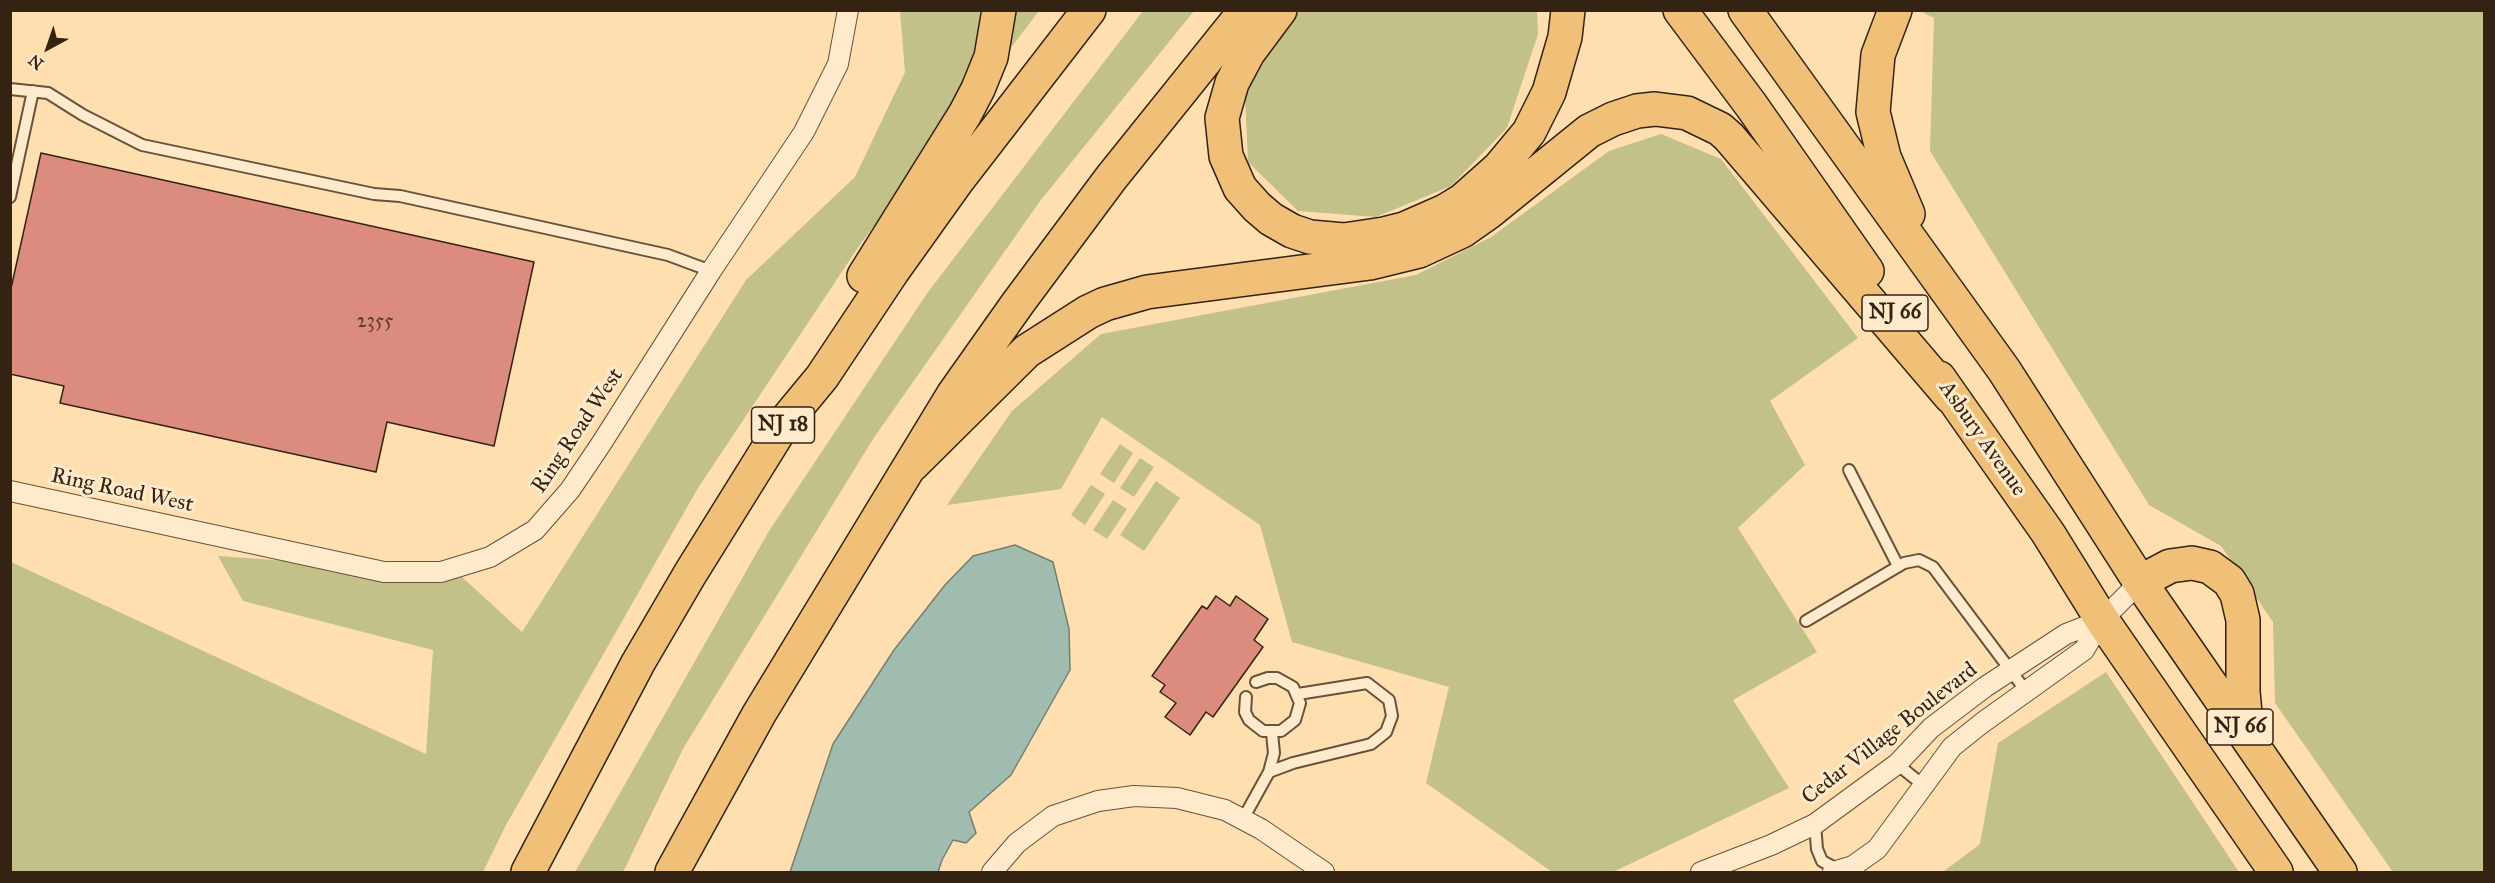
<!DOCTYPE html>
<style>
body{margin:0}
#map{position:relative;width:2495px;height:883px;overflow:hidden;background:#ffdeb0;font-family:"IM FELL Great Primer",serif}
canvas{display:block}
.frame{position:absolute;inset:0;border:12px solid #342312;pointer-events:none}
.north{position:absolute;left:18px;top:18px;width:60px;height:60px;-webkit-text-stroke:4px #ffeacc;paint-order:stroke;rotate:220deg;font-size:16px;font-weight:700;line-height:24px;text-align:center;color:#342312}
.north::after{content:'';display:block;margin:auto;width:21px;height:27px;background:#342312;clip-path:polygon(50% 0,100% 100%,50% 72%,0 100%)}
</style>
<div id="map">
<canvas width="2495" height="883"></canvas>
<div class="frame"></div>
<div class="north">N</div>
</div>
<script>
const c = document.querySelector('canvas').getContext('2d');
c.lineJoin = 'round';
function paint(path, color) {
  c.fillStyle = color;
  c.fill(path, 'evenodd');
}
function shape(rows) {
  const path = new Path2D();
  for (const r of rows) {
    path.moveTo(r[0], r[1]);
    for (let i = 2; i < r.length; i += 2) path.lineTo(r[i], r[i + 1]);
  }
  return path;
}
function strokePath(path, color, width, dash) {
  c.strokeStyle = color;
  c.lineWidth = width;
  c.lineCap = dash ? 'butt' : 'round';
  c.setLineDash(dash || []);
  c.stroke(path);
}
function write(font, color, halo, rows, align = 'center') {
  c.font = font + ' "IM FELL Great Primer",serif';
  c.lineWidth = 6;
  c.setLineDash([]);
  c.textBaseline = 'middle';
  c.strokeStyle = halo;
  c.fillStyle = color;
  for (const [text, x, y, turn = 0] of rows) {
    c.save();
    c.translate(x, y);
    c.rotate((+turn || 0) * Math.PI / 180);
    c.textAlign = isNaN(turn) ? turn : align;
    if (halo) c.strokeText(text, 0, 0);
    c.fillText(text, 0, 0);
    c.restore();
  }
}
paint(shape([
 [900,11,1039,11,861,243,698,488,506,825,483,872,11,872,11,562,426,754,433,650,243,601,218,556,442,572,462,577,522,632,746,280,855,177,905,72],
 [1143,11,1194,11,1040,201,873,439,684,747,623,872,575,872,769,531,928,292],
 [1300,11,1537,11,1538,34,1507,128,1451,186,1376,217,1298,211,1248,162,1245,95,1278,36],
 [1920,11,2484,11,2484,872,2393,872,2275,703,2273,622,2221,546,2149,505,1930,151,1934,18],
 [1661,134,1721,159,1858,338,1770,401,1805,465,1738,528,1817,652,1733,700,1789,788,1613,872,1552,872,1426,783,1449,687,1292,642,1260,525,1102,417,1061,489,947,505,1012,411,1101,334,1416,275,1491,237,1609,151],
 [1120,444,1133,453,1114,483,1100,474],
 [1140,458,1154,467,1134,497,1120,488],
 [1156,481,1180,498,1144,551,1120,535],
 [1091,485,1105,494,1085,525,1071,515],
 [1113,500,1127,509,1107,539,1093,530],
 [2106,672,2239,872,1943,872,1980,844,1998,743]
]), '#c2c18a');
const water = shape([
 [1015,545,1053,562,1069,629,1070,670,1011,775,969,812,976,833,966,843,953,840,942,860,938,872,790,872,833,744,894,650,945,585,973,556,1015,545]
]);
paint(water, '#a0bcae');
strokePath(water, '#757f70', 1.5);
const building = shape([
 [41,153,534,262,494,446,387,422,376,472,60,403,64,386,10,374,10,293,41,153],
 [1216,596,1230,606,1236,596,1268,619,1254,640,1263,647,1213,717,1206,712,1190,735,1165,717,1176,703,1160,692,1165,685,1152,676,1202,606,1207,609,1216,596]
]);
paint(building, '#db8c7f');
strokePath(building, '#342312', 1.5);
const lane = shape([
 [10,89,48,93,83,115,142,145,374,194,400,196,668,255,711,271],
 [10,197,33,91],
 [1849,470,1898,566],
 [1806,621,1904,563,1919,560,1933,567,2026,691],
 [1246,697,1245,712,1249,720,1263,731,1281,731,1295,720,1300,703,1293,687,1277,678,1268,678,1256,682],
 [1897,764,1923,785],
 [1269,772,1274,753,1272,733],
 [1243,819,1269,772,1293,763,1371,744,1386,732,1392,716,1389,700,1367,683,1298,694],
 [1815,824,1817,849,1822,861,1839,870]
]);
const street = shape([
 [10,491,384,572,441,572,490,557,535,530,570,490,601,444,711,271,804,132,838,64,848,10],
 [992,872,1017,843,1053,816,1098,801,1134,796,1177,798,1225,810,1261,829,1324,872],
 [1701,872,1771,845,1815,824,1897,764,1931,728,1985,687,2066,634,2102,620],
 [1833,872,1853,866,1877,849,1952,747,1982,723,2084,650,2102,620,2140,582]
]);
const highway = shape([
 [1280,10,1248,53,1232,83,1222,118,1226,156,1240,188,1257,207,1271,219,1292,231,1310,237,1344,240,1384,234,1404,229,1445,211,1463,200,1499,168,1529,132,1549,92,1565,37,1568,10],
 [1680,10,1751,105,1867,271],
 [1745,10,2004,370,2140,582,2340,872],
 [1895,10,1878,55,1873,112,1884,157,1908,214],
 [864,276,965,114,978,89,991,57,999,10],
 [1939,378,2048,533,2102,620,2276,872],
 [912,465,1027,351,1088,312,1105,304,1147,292,1370,263,1419,251,1462,231,1489,212,1589,131,1613,119,1637,111,1655,109,1687,113,1720,129,1729,137,1951,397],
 [2140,582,2170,566,2192,563,2210,567,2229,581,2237,594,2243,620,2243,692,2247,734],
 [528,872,638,663,690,574,784,423,822,377,892,272,957,181,1089,10],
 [672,872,759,714,953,395,1018,303,1111,178,1246,10]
]);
strokePath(lane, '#67523a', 14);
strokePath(street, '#67523a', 22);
strokePath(highway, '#342312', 36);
strokePath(lane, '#ffeacc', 10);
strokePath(street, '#ffeacc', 20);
strokePath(highway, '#f0bf78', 33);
write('20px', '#5e3d2d', null, [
 ["2355",375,322]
]);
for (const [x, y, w] of [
 [1895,313,66],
 [783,425,63],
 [2240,727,66]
]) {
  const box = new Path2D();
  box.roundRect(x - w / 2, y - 18, w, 36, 4.5);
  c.fillStyle = '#ffeacc';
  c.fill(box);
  strokePath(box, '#342312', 1.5);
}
write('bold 21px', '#342312', null, [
 ["NJ 66",1895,313],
 ["NJ 18",783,425],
 ["NJ 66",2240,727]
]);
write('22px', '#342312', '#ffeacc', [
 ["Ring Road West",578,431,-56],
 ["Asbury Avenue",1982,439,55],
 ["Ring Road West",122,491,12],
 ["Cedar Village Boulevard",1890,734,-38]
]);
</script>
